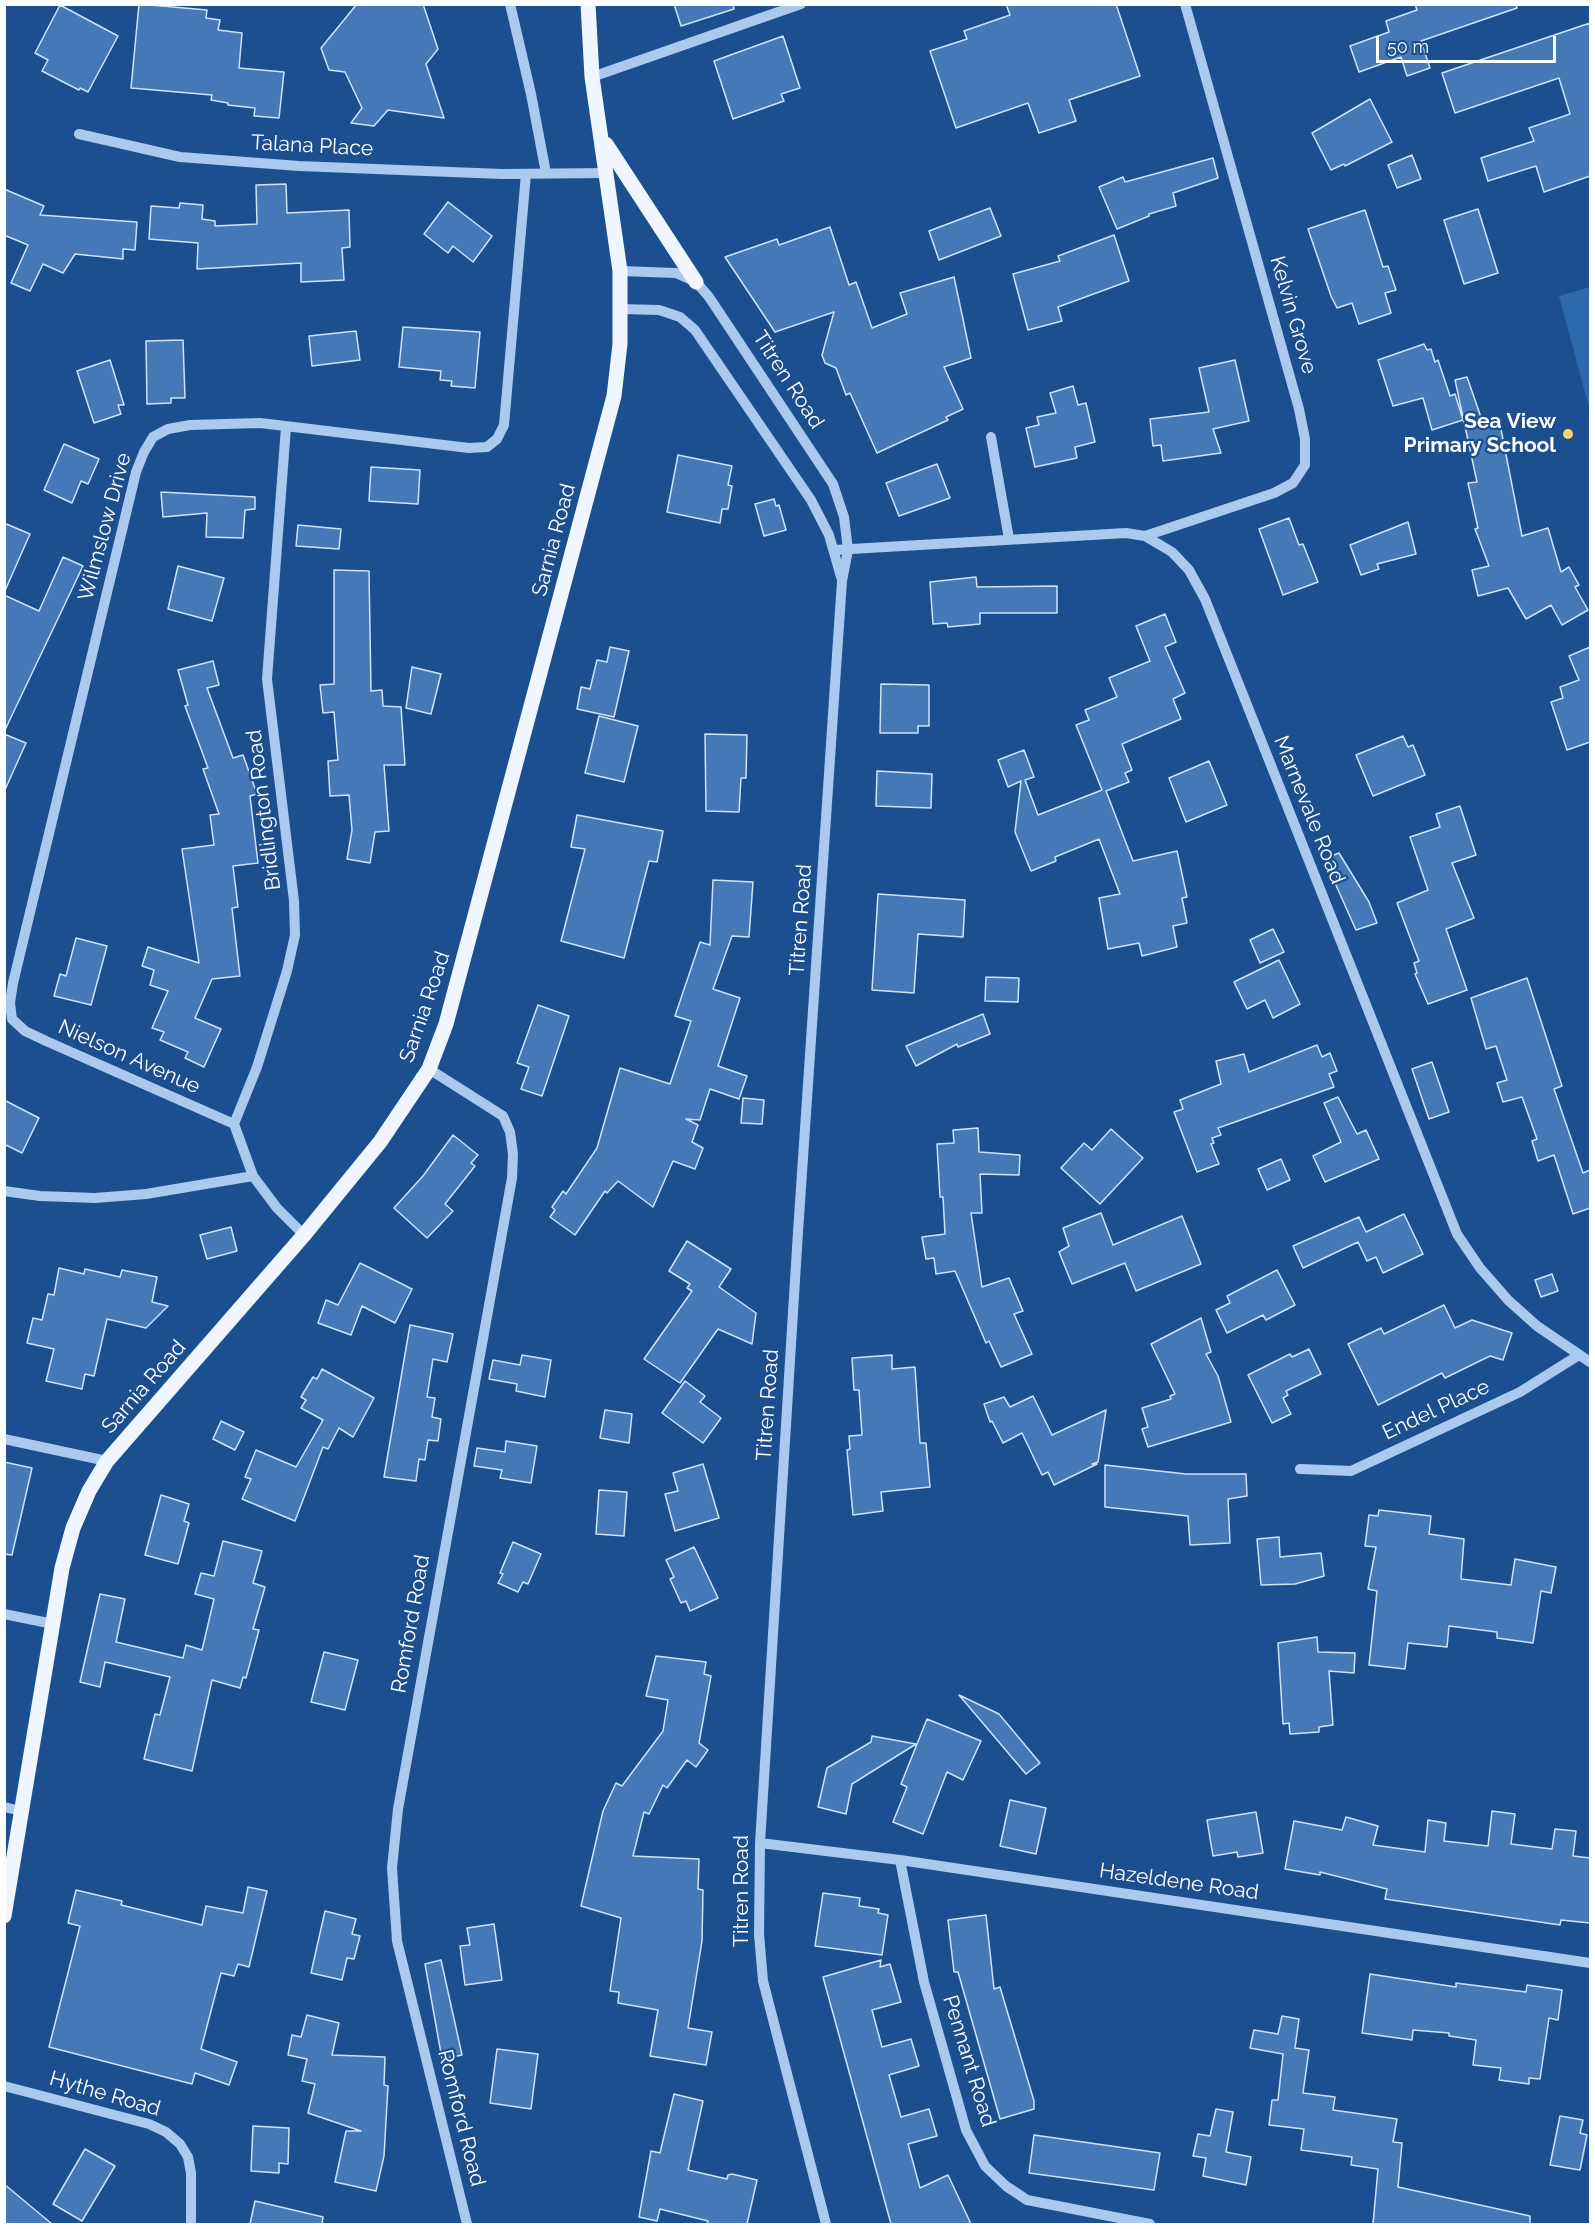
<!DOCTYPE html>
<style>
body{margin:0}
#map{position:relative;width:1595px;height:2229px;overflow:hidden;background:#1b4f8f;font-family:Raleway,sans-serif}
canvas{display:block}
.frame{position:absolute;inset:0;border:6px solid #fff;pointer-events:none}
.scale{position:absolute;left:1376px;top:36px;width:180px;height:27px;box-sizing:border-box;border:3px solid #fff;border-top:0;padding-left:8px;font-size:18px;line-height:21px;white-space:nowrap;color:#fff;-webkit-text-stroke:4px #1b4f8f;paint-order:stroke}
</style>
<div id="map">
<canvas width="1595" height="2229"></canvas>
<div class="frame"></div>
<div class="scale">50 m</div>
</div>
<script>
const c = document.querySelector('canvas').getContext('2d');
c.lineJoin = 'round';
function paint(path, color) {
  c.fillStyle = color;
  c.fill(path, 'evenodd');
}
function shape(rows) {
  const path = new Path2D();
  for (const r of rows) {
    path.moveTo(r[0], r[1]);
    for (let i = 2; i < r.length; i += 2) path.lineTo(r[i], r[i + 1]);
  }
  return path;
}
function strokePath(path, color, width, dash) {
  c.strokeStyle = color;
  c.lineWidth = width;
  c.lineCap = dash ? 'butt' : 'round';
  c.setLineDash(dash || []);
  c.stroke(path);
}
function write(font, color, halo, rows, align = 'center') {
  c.font = font + ' Raleway,sans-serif';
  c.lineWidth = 4.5;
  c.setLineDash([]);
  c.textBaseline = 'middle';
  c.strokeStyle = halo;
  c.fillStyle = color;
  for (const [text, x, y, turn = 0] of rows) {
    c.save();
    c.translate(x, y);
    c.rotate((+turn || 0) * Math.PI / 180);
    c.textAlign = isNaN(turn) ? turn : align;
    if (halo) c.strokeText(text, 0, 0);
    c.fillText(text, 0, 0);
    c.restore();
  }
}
paint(shape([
 [1590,287,1590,411,1559,296]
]), '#2e69ad');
const building = shape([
 [139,4,207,10,206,18,220,20,218,30,242,33,239,68,284,72,279,118,254,116,255,108,228,105,228,103,211,100,212,95,131,88,139,4],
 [357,4,423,4,438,49,426,64,444,118,388,110,374,126,351,123,362,108,345,72,329,70,321,48,357,4],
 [674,4,733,4,734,9,681,26,674,4],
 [1006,4,1116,4,1140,76,1069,100,1076,121,1039,133,1028,103,956,128,930,51,967,39,964,31,1010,15,1006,4],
 [1415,4,1516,4,1517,8,1421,41,1430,68,1407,76,1401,57,1359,72,1350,46,1389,32,1386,21,1417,10,1415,4],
 [60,5,118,36,88,92,80,88,79,90,42,71,48,60,35,53,60,5],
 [1590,23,1590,176,1544,192,1536,166,1488,181,1481,158,1534,141,1529,128,1570,114,1559,78,1455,113,1442,73,1590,23],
 [783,36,800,88,781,94,784,101,733,119,714,61,783,36],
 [1370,99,1392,142,1345,166,1344,164,1331,170,1312,133,1370,99],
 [1412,155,1421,179,1397,188,1388,165,1412,155],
 [1213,158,1218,178,1173,193,1176,206,1149,214,1149,216,1117,229,1099,187,1123,177,1125,182,1213,158],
 [286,184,287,213,349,210,350,247,342,248,344,280,301,282,301,263,197,269,198,243,149,239,151,206,179,208,180,203,203,205,202,219,215,221,215,226,257,224,256,185,286,184],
 [4,189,44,206,40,215,137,222,135,250,123,249,123,259,75,254,63,273,43,264,30,291,11,283,28,245,4,235,4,189],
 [448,202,492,236,473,262,453,246,448,253,424,234,448,202],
 [990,208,1001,236,939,260,929,231,990,208],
 [1478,209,1498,273,1464,284,1444,220,1478,209],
 [1365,210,1383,267,1388,266,1396,290,1385,293,1391,313,1359,324,1352,303,1337,308,1331,296,1308,229,1365,210],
 [830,227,849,285,856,282,872,328,907,314,900,293,954,277,964,324,971,358,944,367,963,409,946,417,948,420,877,453,850,393,846,395,836,368,825,363,822,355,834,312,775,332,725,257,777,239,779,245,830,227],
 [1114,235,1129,281,1058,307,1062,321,1028,330,1013,274,1060,261,1058,256,1114,235],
 [403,327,480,332,475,388,451,386,452,381,440,380,441,371,399,367,403,327],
 [356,331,360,360,312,366,309,336,356,331],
 [183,340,185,398,171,398,171,403,147,404,146,341,183,340],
 [1424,344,1427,350,1431,349,1435,362,1438,360,1450,396,1455,394,1463,420,1432,430,1423,398,1393,406,1378,360,1424,344],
 [110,360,124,405,118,405,121,414,94,423,77,371,110,360],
 [1235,360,1249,421,1213,429,1221,453,1163,461,1161,445,1153,446,1150,419,1209,412,1199,368,1235,360],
 [1467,377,1483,423,1499,419,1522,536,1548,528,1561,572,1569,567,1579,585,1575,587,1588,610,1562,625,1551,605,1526,619,1508,588,1478,596,1472,570,1489,566,1475,529,1478,528,1468,483,1477,482,1455,380,1467,377],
 [1073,386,1078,405,1086,403,1095,442,1075,447,1077,458,1035,467,1026,428,1039,425,1037,417,1056,413,1050,393,1073,386],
 [64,444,99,459,88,484,81,481,72,503,44,490,64,444],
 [678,455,732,466,728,485,732,486,728,509,722,509,720,523,667,512,678,455],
 [937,464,950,498,899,516,886,483,937,464],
 [371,467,420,470,418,504,369,501,371,467],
 [161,492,255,497,255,509,245,510,243,538,206,537,207,513,163,517,161,492],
 [774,499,776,506,779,505,786,530,764,536,755,504,774,499],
 [1289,518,1299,545,1303,544,1318,582,1283,595,1259,529,1289,518],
 [1408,522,1416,554,1377,564,1379,569,1361,575,1350,545,1408,522],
 [4,523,30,534,4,593,4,523],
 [298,525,341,529,339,549,296,546,298,525],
 [63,557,83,566,4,732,4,595,39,611,63,557],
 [178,566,224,578,212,621,168,609,178,566],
 [334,570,369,571,371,691,382,690,383,706,401,707,405,765,384,765,389,831,375,832,370,863,347,859,352,830,349,795,330,796,328,761,338,760,334,712,323,713,320,685,334,684,334,570],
 [976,577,977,587,1057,586,1057,613,980,613,980,624,948,627,947,623,933,624,930,582,976,577],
 [1165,614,1176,642,1165,647,1185,693,1173,699,1181,719,1122,744,1132,770,1125,773,1129,782,1106,791,1133,861,1177,851,1187,897,1182,898,1187,923,1173,926,1177,947,1142,956,1139,943,1108,949,1099,898,1120,894,1099,839,1055,857,1056,861,1031,871,1015,832,1021,781,1008,787,998,760,1024,750,1034,777,1025,780,1038,815,1102,790,1076,725,1089,720,1085,710,1117,697,1109,678,1150,661,1136,626,1165,614],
 [610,647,629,651,614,717,577,709,581,687,590,689,597,660,607,662,610,647],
 [1590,647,1590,742,1567,750,1551,702,1563,698,1560,687,1579,680,1569,656,1590,647],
 [213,661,219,685,207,688,233,758,243,755,257,794,250,796,258,863,233,866,238,907,232,908,240,976,212,979,195,1018,221,1029,204,1067,185,1058,188,1052,160,1040,164,1032,152,1028,168,991,150,985,154,970,142,966,148,947,199,963,182,849,214,845,210,815,219,814,203,769,208,768,185,706,188,705,178,670,213,661],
 [412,667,441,674,431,714,406,708,412,667],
 [881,684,929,685,929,726,918,726,918,733,880,733,881,684],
 [599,716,638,726,624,782,585,773,599,716],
 [4,734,26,743,4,792,4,734],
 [705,734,747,735,746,778,741,778,739,812,706,811,705,734],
 [1403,736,1408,747,1413,745,1425,775,1373,796,1356,755,1403,736],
 [1209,761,1227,805,1186,822,1169,778,1209,761],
 [877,771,932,774,931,808,876,806,877,771],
 [1460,806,1476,855,1452,863,1474,918,1446,929,1467,990,1428,1004,1415,974,1417,973,1414,963,1419,961,1397,903,1428,890,1410,837,1440,827,1436,814,1460,806],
 [577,815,663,831,657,862,649,861,624,958,561,941,585,849,571,847,577,815],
 [1339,853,1369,902,1377,923,1356,930,1335,883,1339,882,1329,857,1339,853],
 [713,880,753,882,749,937,732,936,713,989,740,998,718,1066,747,1076,739,1099,710,1089,700,1120,686,1119,698,1125,692,1142,703,1148,695,1169,673,1161,653,1207,618,1181,607,1193,605,1191,575,1235,550,1217,555,1210,552,1207,563,1191,566,1194,597,1148,620,1068,670,1084,691,1021,675,1016,700,942,710,945,713,880],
 [878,894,965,900,963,937,918,934,914,993,872,990,878,894],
 [1273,929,1284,952,1260,963,1250,940,1273,929],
 [76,938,107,946,91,1005,54,996,60,974,66,976,76,938],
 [1279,960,1300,1004,1273,1018,1265,1000,1247,1009,1234,982,1279,960],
 [986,977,1019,978,1018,1002,985,1001,986,977],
 [1527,978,1562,1086,1554,1089,1583,1173,1590,1170,1590,1208,1573,1214,1554,1155,1538,1161,1532,1141,1537,1139,1522,1097,1503,1102,1497,1083,1507,1080,1496,1046,1486,1049,1471,998,1527,978],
 [538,1005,569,1016,542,1096,521,1089,529,1067,517,1063,538,1005],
 [983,1014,990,1034,958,1047,957,1044,916,1066,906,1046,983,1014],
 [1317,1045,1322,1057,1330,1053,1337,1071,1329,1074,1334,1087,1218,1128,1221,1135,1212,1138,1214,1143,1211,1144,1219,1164,1197,1172,1174,1112,1183,1109,1180,1100,1221,1084,1216,1061,1244,1054,1249,1072,1317,1045],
 [1432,1062,1449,1112,1429,1119,1412,1069,1432,1062],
 [1338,1097,1357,1134,1366,1130,1379,1159,1325,1182,1313,1156,1341,1142,1324,1103,1338,1097],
 [743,1098,764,1100,762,1124,741,1123,743,1098],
 [4,1100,39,1118,22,1153,4,1144,4,1100],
 [978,1128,979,1152,1020,1155,1019,1175,980,1174,982,1213,971,1213,982,1287,1009,1278,1023,1311,1014,1314,1032,1354,1001,1367,989,1341,986,1343,955,1271,936,1274,934,1258,926,1259,922,1237,945,1234,943,1197,940,1197,937,1144,954,1143,953,1130,978,1128],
 [1111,1129,1143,1158,1100,1204,1061,1168,1084,1143,1092,1150,1111,1129],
 [453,1135,478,1155,471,1163,475,1166,445,1204,453,1211,427,1238,394,1208,423,1176,453,1135],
 [1281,1159,1290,1180,1267,1190,1258,1169,1281,1159],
 [1101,1213,1113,1245,1182,1216,1201,1264,1136,1291,1125,1263,1072,1284,1059,1252,1069,1246,1063,1228,1101,1213],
 [1404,1214,1423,1254,1383,1273,1376,1257,1367,1261,1358,1242,1303,1268,1293,1246,1359,1217,1366,1232,1404,1214],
 [231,1227,237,1251,207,1259,200,1235,231,1227],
 [687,1241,731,1269,719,1287,756,1313,752,1344,718,1329,680,1383,644,1359,692,1291,687,1288,690,1284,669,1271,687,1241],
 [360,1263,412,1289,395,1323,362,1306,351,1335,318,1323,326,1300,338,1305,360,1263],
 [59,1268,84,1274,85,1269,120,1277,122,1270,157,1277,152,1302,168,1306,146,1328,107,1319,94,1376,85,1374,82,1389,46,1381,54,1349,27,1343,33,1318,42,1320,48,1294,54,1295,59,1268],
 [1277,1270,1295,1305,1266,1320,1263,1315,1227,1333,1216,1310,1230,1303,1227,1296,1277,1270],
 [1552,1274,1558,1291,1541,1297,1535,1280,1552,1274],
 [1444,1305,1455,1328,1472,1320,1512,1333,1503,1360,1490,1356,1445,1378,1442,1373,1378,1405,1348,1344,1381,1328,1384,1334,1444,1305],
 [1201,1318,1211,1352,1206,1354,1218,1376,1231,1422,1148,1447,1142,1429,1148,1427,1142,1408,1171,1399,1170,1396,1175,1394,1151,1344,1201,1318],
 [410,1325,453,1334,447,1362,433,1359,427,1397,435,1398,432,1417,441,1419,438,1441,428,1440,425,1460,419,1459,416,1481,384,1477,410,1325],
 [1309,1349,1321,1374,1286,1391,1288,1395,1283,1398,1291,1414,1272,1423,1248,1375,1290,1354,1292,1357,1309,1349],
 [522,1355,551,1360,545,1397,516,1391,517,1384,489,1379,493,1360,520,1365,522,1355],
 [892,1355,892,1369,915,1367,920,1443,926,1443,930,1487,881,1492,883,1511,853,1515,847,1450,850,1449,849,1436,862,1435,859,1390,854,1390,852,1358,892,1355],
 [322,1369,374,1398,353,1437,339,1428,328,1449,323,1447,295,1521,242,1499,251,1479,245,1477,256,1450,296,1467,323,1420,301,1408,306,1400,301,1397,313,1377,317,1379,322,1369],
 [685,1381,705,1396,700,1402,721,1418,703,1443,662,1413,685,1381],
 [1033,1396,1052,1435,1106,1410,1098,1462,1092,1464,1097,1464,1054,1485,1048,1472,1042,1475,1022,1433,1003,1443,992,1421,990,1422,984,1404,1004,1397,1010,1407,1033,1396],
 [605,1410,632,1414,629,1443,600,1438,605,1410],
 [221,1421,244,1432,235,1450,213,1439,221,1421],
 [506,1441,537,1446,531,1483,500,1478,502,1470,474,1466,477,1448,505,1452,506,1441],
 [4,1462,32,1468,12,1555,4,1554,4,1462],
 [703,1464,719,1518,675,1531,665,1494,678,1491,673,1473,703,1464],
 [1105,1465,1186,1474,1246,1474,1247,1496,1228,1499,1230,1543,1190,1545,1188,1516,1105,1507,1105,1465],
 [599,1490,627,1492,624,1536,596,1534,599,1490],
 [161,1495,189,1504,184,1521,189,1523,178,1564,145,1555,161,1495],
 [1379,1510,1431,1516,1429,1534,1464,1539,1461,1579,1511,1585,1515,1559,1556,1567,1551,1593,1541,1591,1533,1643,1497,1638,1497,1632,1449,1626,1447,1647,1408,1643,1405,1669,1369,1665,1377,1591,1368,1589,1376,1547,1365,1546,1369,1515,1378,1516,1379,1510],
 [1279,1537,1280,1557,1321,1553,1324,1576,1295,1584,1261,1585,1257,1539,1279,1537],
 [223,1541,262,1551,253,1583,265,1587,253,1629,259,1630,246,1678,243,1677,240,1688,212,1680,192,1771,144,1759,155,1714,160,1715,170,1677,105,1662,100,1687,80,1682,100,1594,125,1599,116,1642,183,1658,186,1645,202,1650,214,1599,195,1594,201,1573,214,1576,223,1541],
 [513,1542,541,1554,528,1584,523,1582,518,1592,498,1583,503,1574,500,1573,513,1542],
 [694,1547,718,1598,690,1611,686,1601,681,1603,670,1579,674,1577,666,1560,694,1547],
 [1317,1637,1318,1652,1355,1653,1354,1673,1329,1671,1333,1725,1319,1727,1319,1732,1290,1734,1289,1723,1283,1724,1278,1643,1317,1637],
 [324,1652,358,1660,345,1710,311,1702,324,1652],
 [656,1656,706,1662,704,1674,711,1676,699,1743,708,1750,696,1767,687,1760,667,1788,663,1785,649,1814,644,1812,633,1856,699,1859,698,1889,703,1890,702,1941,688,2028,712,2032,706,2065,650,2056,658,2010,618,2003,619,1992,610,1991,621,1918,581,1906,603,1811,616,1783,622,1786,663,1731,668,1700,646,1696,656,1656],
 [959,1695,999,1714,1040,1763,1026,1774,959,1695],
 [927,1719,981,1741,963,1780,947,1772,923,1834,893,1822,907,1787,901,1784,927,1719],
 [872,1736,916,1744,852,1784,846,1814,818,1807,827,1768,871,1742,872,1736],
 [1010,1800,1046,1808,1036,1854,1000,1846,1010,1800],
 [1492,1811,1515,1814,1511,1844,1552,1849,1555,1829,1576,1831,1573,1856,1590,1858,1590,1923,1561,1920,1560,1925,1385,1899,1387,1889,1320,1872,1320,1875,1285,1869,1294,1821,1342,1830,1346,1817,1378,1826,1373,1845,1425,1852,1428,1820,1446,1823,1444,1841,1488,1846,1492,1811],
 [1256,1812,1263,1853,1238,1857,1237,1852,1213,1856,1207,1820,1256,1812],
 [248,1887,267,1891,249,1967,238,1964,234,1976,221,1973,201,2049,237,2062,229,2085,195,2073,192,2084,49,2047,80,1926,68,1923,76,1890,122,1901,121,1905,202,1925,206,1906,243,1913,248,1887],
 [823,1893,860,1898,859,1906,879,1909,878,1913,888,1915,882,1955,815,1946,823,1893],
 [325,1911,356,1919,352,1934,360,1936,354,1959,347,1958,342,1980,311,1973,325,1911],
 [986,1915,994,1989,1000,1987,1034,2101,1034,2109,1000,2119,958,1972,954,1972,948,1920,986,1915],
 [494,1924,502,1980,465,1985,460,1946,470,1945,467,1928,494,1924],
 [441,1960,462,2055,442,2059,425,1964,441,1960],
 [881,1960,880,1967,890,1964,901,2002,872,2010,882,2047,911,2039,919,2066,889,2075,901,2117,929,2109,937,2136,908,2144,920,2188,948,2175,971,2224,891,2224,823,1977,881,1960],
 [1370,1974,1456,1987,1456,1983,1526,1992,1527,1985,1562,1990,1558,2020,1549,2018,1540,2079,1529,2078,1529,2084,1499,2080,1501,2068,1473,2065,1476,2040,1449,2036,1449,2033,1413,2030,1412,2040,1362,2033,1370,1974],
 [307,2015,339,2023,332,2055,385,2057,384,2085,388,2086,384,2156,376,2191,335,2182,346,2131,361,2131,308,2113,315,2084,302,2081,307,2059,288,2055,292,2035,301,2037,307,2015],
 [1282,2016,1299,2019,1295,2048,1309,2050,1303,2093,1335,2097,1333,2110,1397,2119,1393,2142,1402,2143,1398,2187,1530,2216,1530,2224,1373,2224,1378,2169,1351,2165,1352,2157,1301,2150,1304,2129,1269,2125,1272,2100,1278,2100,1283,2054,1250,2048,1254,2030,1278,2034,1282,2016],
 [497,2049,538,2054,531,2109,490,2103,497,2049],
 [674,2094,703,2101,688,2170,727,2179,728,2175,732,2174,757,2180,747,2224,707,2224,708,2221,660,2209,657,2221,639,2217,651,2151,660,2153,674,2094],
 [1216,2109,1233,2112,1226,2152,1251,2157,1246,2185,1203,2176,1206,2158,1193,2156,1198,2134,1210,2136,1216,2109],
 [1560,2116,1583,2120,1580,2133,1587,2135,1580,2170,1550,2165,1560,2116],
 [253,2126,289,2128,288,2164,279,2163,279,2173,251,2171,253,2126],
 [1034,2135,1160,2153,1154,2190,1029,2173,1034,2135],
 [85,2149,115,2166,82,2221,53,2204,85,2149],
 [4,2184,52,2224,4,2224,4,2184],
 [255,2201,323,2217,322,2224,250,2224,255,2201]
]);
paint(building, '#4478b7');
strokePath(building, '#cfe3fa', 1.5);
strokePath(shape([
 [510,4,531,94,546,173],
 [592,77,801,4],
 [79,134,180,157,299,166,502,174,608,173],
 [620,271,676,273,696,282,709,297,833,484,844,517,848,550,842,581,798,1232,760,1843,759,1934,763,1981,826,2224],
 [621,309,659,310,680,317,695,330,811,500,829,535,841,577],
 [286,427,267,679,294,901,295,935,287,971,257,1067,234,1124,253,1176,277,1208,304,1235],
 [991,437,1009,539],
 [1145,536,1274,493,1293,483,1305,465,1305,439,1299,409,1185,4],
 [834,550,1126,533,1145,536,1172,552,1189,570,1205,599,1457,1234,1480,1268,1508,1300,1537,1326,1590,1362],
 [429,1069,503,1116,510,1132,513,1154,512,1178,398,1809,392,1868,397,1941,467,2224],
 [234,1124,46,1041,25,1031,12,1019,10,1003,13,983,136,472,144,452,153,437,168,429,190,425,260,423,469,448,487,447,497,439,504,425,526,174],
 [4,1191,40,1196,95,1198,146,1194,253,1176],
 [4,1439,107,1461],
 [1300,1469,1351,1471,1520,1392,1579,1355],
 [4,1614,53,1624],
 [4,1807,21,1811],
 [760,1843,900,1860,1590,1963],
 [900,1860,924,1982,966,2130,985,2166,1006,2186,1027,2200,1150,2224],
 [4,2086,149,2124,166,2132,180,2144,188,2157,191,2173,191,2224]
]), '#a9c9ee', 10);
strokePath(shape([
 [606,144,696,282],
 [4,1916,62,1568,73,1528,89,1491,107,1461,304,1235,380,1142,429,1069,446,1024,614,396,620,344,620,271,592,77,588,4]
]), '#f0f6ff', 15);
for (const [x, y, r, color] of [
 [1568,434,6,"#ffd166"]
]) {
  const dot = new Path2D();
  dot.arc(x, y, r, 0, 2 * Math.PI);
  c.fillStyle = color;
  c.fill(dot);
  strokePath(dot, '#1b4f8f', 2);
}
write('21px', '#fff', '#1b4f8f', [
 ["Talana Place",312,146,3],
 ["Kelvin Grove",1293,315,74],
 ["Titren Road",788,380,57],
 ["Wilmslow Drive",105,527,-75],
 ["Sarnia Road",554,540,-75],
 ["Bridlington Road",264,810,-97],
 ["Marnevale Road",1309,810,68],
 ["Titren Road",801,920,-86],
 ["Sarnia Road",425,1007,-71],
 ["Nielson Avenue",129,1057,24],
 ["Sarnia Road",144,1387,-49],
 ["Titren Road",768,1405,-86],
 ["Endel Place",1436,1410,-25],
 ["Romford Road",411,1624,-80],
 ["Hazeldene Road",1179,1882,8],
 ["Titren Road",742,1891,-90],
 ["Pennant Road",969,2061,73],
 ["Hythe Road",105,2094,16],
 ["Romford Road",461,2118,76]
]);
write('bold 21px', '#fff', '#1b4f8f', [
 ["Sea View",1556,422],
 ["Primary School",1556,446]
], 'right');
</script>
